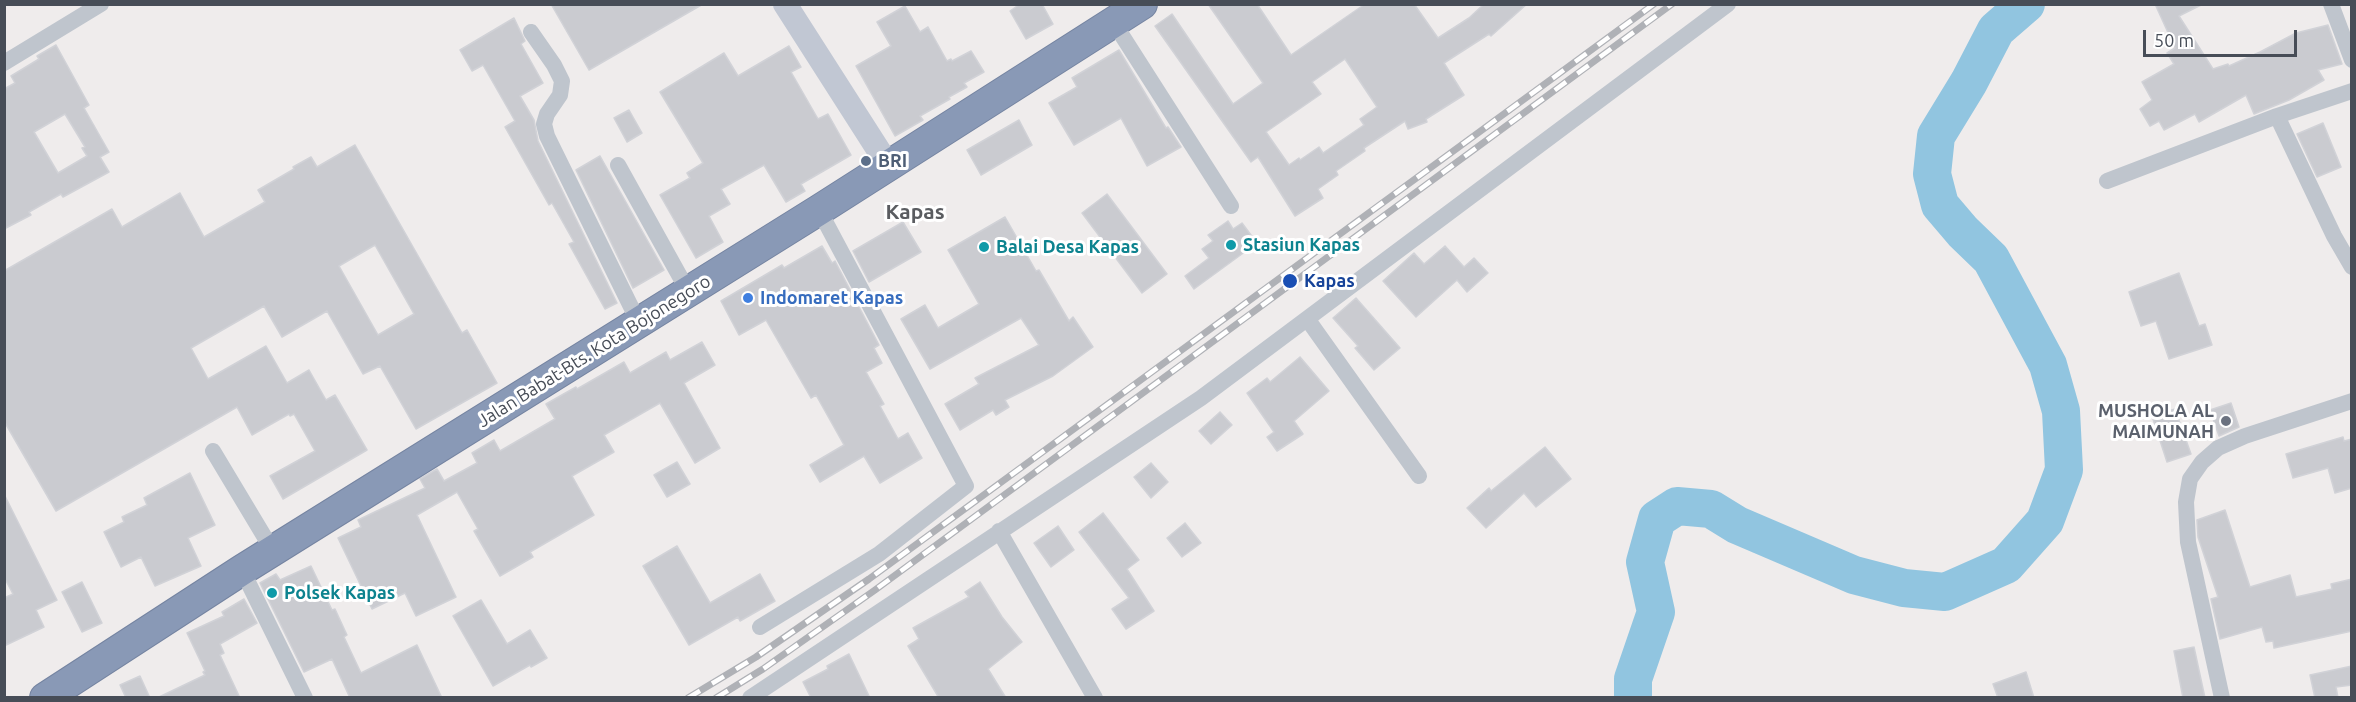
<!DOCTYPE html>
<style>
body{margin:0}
#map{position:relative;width:2356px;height:702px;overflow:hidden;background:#efecec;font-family:Ubuntu,sans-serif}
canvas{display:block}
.frame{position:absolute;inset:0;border:6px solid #474d57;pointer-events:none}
.scale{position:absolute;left:2143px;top:30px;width:154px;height:27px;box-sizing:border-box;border:3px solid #474d57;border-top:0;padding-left:8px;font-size:18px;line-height:21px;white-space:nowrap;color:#474d57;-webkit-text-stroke:4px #fff;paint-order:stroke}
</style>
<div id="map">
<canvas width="2356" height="702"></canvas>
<div class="frame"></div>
<div class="scale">50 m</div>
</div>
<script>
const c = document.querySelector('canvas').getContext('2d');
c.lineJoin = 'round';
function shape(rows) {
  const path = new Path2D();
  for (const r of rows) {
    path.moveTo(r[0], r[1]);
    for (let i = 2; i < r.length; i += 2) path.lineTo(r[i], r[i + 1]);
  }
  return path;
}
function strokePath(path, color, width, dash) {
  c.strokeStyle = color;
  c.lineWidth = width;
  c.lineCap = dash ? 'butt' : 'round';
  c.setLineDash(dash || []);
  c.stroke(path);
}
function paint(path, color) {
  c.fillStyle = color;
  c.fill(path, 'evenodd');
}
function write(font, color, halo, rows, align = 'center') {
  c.font = font + ' Ubuntu,sans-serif';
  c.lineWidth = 6;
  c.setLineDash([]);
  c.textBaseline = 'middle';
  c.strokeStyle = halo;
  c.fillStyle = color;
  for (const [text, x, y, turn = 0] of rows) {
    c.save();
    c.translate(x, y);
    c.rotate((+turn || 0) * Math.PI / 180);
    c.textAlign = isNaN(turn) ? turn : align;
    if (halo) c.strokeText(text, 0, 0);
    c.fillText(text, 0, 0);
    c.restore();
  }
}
strokePath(shape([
 [1633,698,1633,679,1656,612,1645,562,1657,519,1677,506,1711,509,1737,525,1854,575,1904,588,1945,592,2006,565,2045,521,2064,470,2061,411,2048,365,1991,259,1963,232,1940,205,1932,174,1936,136,1969,82,1996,30,2026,4]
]), '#91c5e0', 38);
const building = shape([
 [551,4,703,4,589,70,551,4],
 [1020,4,1042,4,1053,24,1026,39,1010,11,1020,4],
 [1208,4,1257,4,1291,55,1365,4,1414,4,1438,38,1469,18,1484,4,1527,4,1491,36,1489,34,1444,63,1464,95,1426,119,1427,122,1408,129,1405,121,1364,148,1365,151,1336,171,1338,175,1318,189,1323,198,1295,216,1258,157,1251,162,1155,26,1172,14,1233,104,1263,83,1208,4],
 [1345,59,1377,107,1360,119,1364,125,1323,153,1319,147,1300,160,1299,158,1289,165,1266,132,1321,94,1312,82,1345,59],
 [2155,4,2203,4,2179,16,2213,69,2228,64,2229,66,2260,52,2296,33,2328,25,2342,64,2318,70,2324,80,2289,100,2254,114,2246,95,2199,122,2195,114,2164,130,2159,121,2150,126,2140,109,2152,100,2142,82,2174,64,2167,53,2175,48,2155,4],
 [905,6,920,32,928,27,947,61,951,59,952,61,971,51,984,72,964,83,967,87,949,97,950,99,920,116,923,120,895,136,856,66,891,46,877,22,905,6],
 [514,18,525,41,521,44,543,83,520,96,534,120,538,141,617,303,605,309,569,244,574,242,552,203,549,205,505,127,515,121,483,65,472,71,460,50,514,18],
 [56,45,89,105,84,108,109,152,100,157,109,172,63,197,61,194,29,212,31,215,4,229,4,89,15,83,11,76,39,59,37,56,56,45],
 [65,114,85,147,82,148,87,156,58,173,34,132,65,114],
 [789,46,801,67,791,72,818,119,828,114,851,155,801,184,805,191,786,202,764,165,721,189,730,204,709,216,723,242,696,258,660,195,690,178,687,173,703,163,660,92,724,53,738,76,789,46],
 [1119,50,1166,128,1168,127,1181,147,1147,166,1121,118,1074,145,1049,103,1077,87,1072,78,1119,50],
 [629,110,642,133,627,142,614,118,629,110],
 [1019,120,1032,145,981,175,967,150,1019,120],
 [2323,123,2341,167,2317,177,2297,134,2323,123],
 [355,145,462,333,467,330,497,383,416,429,380,366,363,374,327,311,282,337,264,306,191,348,208,379,266,346,287,383,309,370,326,400,335,395,367,450,283,499,270,476,315,451,294,414,290,416,289,414,252,435,237,407,56,511,4,421,4,271,112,209,122,227,180,193,204,237,265,202,258,190,294,169,293,167,311,157,317,167,355,145],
 [375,245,414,314,378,335,339,266,375,245],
 [600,156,664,270,633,288,576,170,600,156],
 [1107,194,1167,274,1142,293,1082,213,1107,194],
 [1005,217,1036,271,1039,270,1069,321,1073,317,1093,347,1053,376,1005,400,1009,407,996,415,993,410,960,430,945,404,979,384,975,378,1039,345,1021,318,930,369,901,319,925,305,938,328,979,304,948,250,1005,217],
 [1228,221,1233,229,1242,223,1257,243,1194,289,1185,276,1209,258,1202,249,1213,241,1208,235,1228,221],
 [903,222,921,252,869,282,853,251,903,222],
 [822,246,832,263,835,261,879,345,874,348,882,363,866,372,884,404,880,406,898,439,908,433,922,458,880,483,864,456,820,482,810,465,844,445,816,395,811,398,766,320,739,335,721,301,782,265,784,268,822,246],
 [1445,246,1464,267,1474,258,1488,273,1467,292,1457,280,1416,317,1383,281,1414,253,1424,264,1445,246],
 [2179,273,2199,326,2205,324,2212,345,2169,359,2156,321,2141,326,2129,292,2179,273],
 [1356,298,1400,348,1374,370,1355,348,1358,346,1333,318,1356,298],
 [702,342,715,365,684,383,720,448,695,463,660,403,604,435,614,452,572,476,594,515,530,552,533,557,500,576,474,531,478,529,457,492,417,515,456,597,416,616,405,593,372,609,338,538,361,527,358,520,425,488,420,479,437,469,444,481,477,463,472,453,494,440,500,451,555,419,546,404,576,387,577,389,624,362,630,373,666,352,670,360,702,342],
 [1300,357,1329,391,1294,421,1303,434,1277,451,1267,437,1274,432,1247,393,1267,378,1270,382,1300,357],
 [2231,403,2239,427,2219,436,2210,410,2231,403],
 [2175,409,2191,454,2167,462,2152,416,2175,409],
 [1220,412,1232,425,1211,444,1199,431,1220,412],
 [2343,437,2344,441,2352,439,2352,488,2335,493,2328,468,2293,478,2286,454,2343,437],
 [1545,447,1571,479,1536,507,1524,493,1486,528,1467,508,1489,488,1491,491,1545,447],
 [677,462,690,484,667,497,654,475,677,462],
 [1151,463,1168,482,1151,498,1134,477,1151,463],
 [190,473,215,525,188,538,201,566,155,586,141,557,121,567,104,532,124,522,122,517,147,505,144,498,190,473],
 [4,494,57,600,36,610,44,627,4,646,4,598,13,594,4,577,4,494],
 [2225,510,2250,587,2290,575,2296,597,2332,589,2331,584,2352,579,2352,631,2274,648,2273,641,2266,642,2262,627,2220,639,2211,599,2218,597,2198,537,2197,520,2225,510],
 [1103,513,1139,560,1127,569,1154,611,1126,629,1112,609,1129,598,1079,532,1103,513],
 [1185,523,1201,543,1182,557,1167,538,1185,523],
 [1058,526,1074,550,1051,567,1034,543,1058,526],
 [677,546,710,603,760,574,775,601,740,621,738,617,689,645,643,566,677,546],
 [311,566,332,610,335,609,347,635,344,637,361,673,417,645,442,698,350,698,332,659,304,672,260,583,276,574,280,580,311,566],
 [82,582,102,623,82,632,62,592,82,582],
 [980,582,1002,617,1022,642,988,669,1006,698,939,698,908,646,919,639,913,628,969,597,965,592,980,582],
 [244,599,257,623,220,644,224,653,220,655,240,698,157,698,205,675,203,672,205,671,187,633,224,616,222,612,244,599],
 [481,600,507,644,530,630,547,658,531,667,530,665,493,686,453,616,481,600],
 [2194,647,2205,698,2183,698,2174,651,2194,647],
 [849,654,870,698,811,698,803,682,828,669,827,666,849,654],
 [2352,666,2352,685,2336,687,2338,698,2315,698,2310,675,2352,666],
 [2026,672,2034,698,1998,698,1993,684,2026,672],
 [140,676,150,698,126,698,120,685,140,676]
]);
paint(building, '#cacbd0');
strokePath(building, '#d1d2d7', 1.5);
const highway = shape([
 [45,698,242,570,819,210,1142,4]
]);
strokePath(highway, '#7584a1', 32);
strokePath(shape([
 [2331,4,2352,60],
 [1114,23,1231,206],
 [531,32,554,65,562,81,560,95,547,114,544,124,547,136,639,323],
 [4,63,101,4],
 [2277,116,2334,236,2352,267],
 [618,165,688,291],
 [2107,181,2277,116,2352,91],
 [1308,320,1419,476],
 [213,451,273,551],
 [999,531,1095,698],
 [242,570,305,698],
 [760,627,879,554,966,486,819,210],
 [750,698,1201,398,1728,4],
 [2222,698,2188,542,2186,502,2190,479,2202,462,2218,448,2245,436,2352,401]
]), '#bfc5cd', 16);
strokePath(shape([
 [785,4,888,165]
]), '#c1c7d3', 24);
strokePath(highway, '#8999b6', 30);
const rail = shape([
 [688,698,756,657,869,579,1654,4],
 [716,698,763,669,875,590,1672,4]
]);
strokePath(rail, '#afb1b6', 7);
strokePath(rail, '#fff', 4.5, [14]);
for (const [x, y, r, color] of [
 [866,161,6,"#5c6f8a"],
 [1231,245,6,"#0f9aa8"],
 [984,247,6,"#0f9aa8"],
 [1290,281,8,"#1a4fb4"],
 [748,298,6,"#3f7fe0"],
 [2226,421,6,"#6b7280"],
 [272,593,6,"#0f9aa8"]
]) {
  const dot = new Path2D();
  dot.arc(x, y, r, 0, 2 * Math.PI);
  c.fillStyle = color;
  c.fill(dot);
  strokePath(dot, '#fff', 2);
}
write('bold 18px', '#4e5e75', '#fff', [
 ["BRI",878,161]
], 'left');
write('bold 18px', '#0d838f', '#fff', [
 ["Stasiun Kapas",1243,245],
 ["Balai Desa Kapas",996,247],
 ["Polsek Kapas",284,593]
], 'left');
write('bold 18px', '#164399', '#fff', [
 ["Kapas",1304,281]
], 'left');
write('bold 18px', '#366cbe', '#fff', [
 ["Indomaret Kapas",760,298]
], 'left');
write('18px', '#474d57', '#fff', [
 ["Jalan Babat-Bts. Kota Bojonegoro",594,351,-32]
]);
write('bold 18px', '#5b616d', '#fff', [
 ["MUSHOLA AL",2214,411],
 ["MAIMUNAH",2214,432]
], 'right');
write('bold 21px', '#5a5c60', '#fff', [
 ["Kapas",915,212]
]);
</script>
